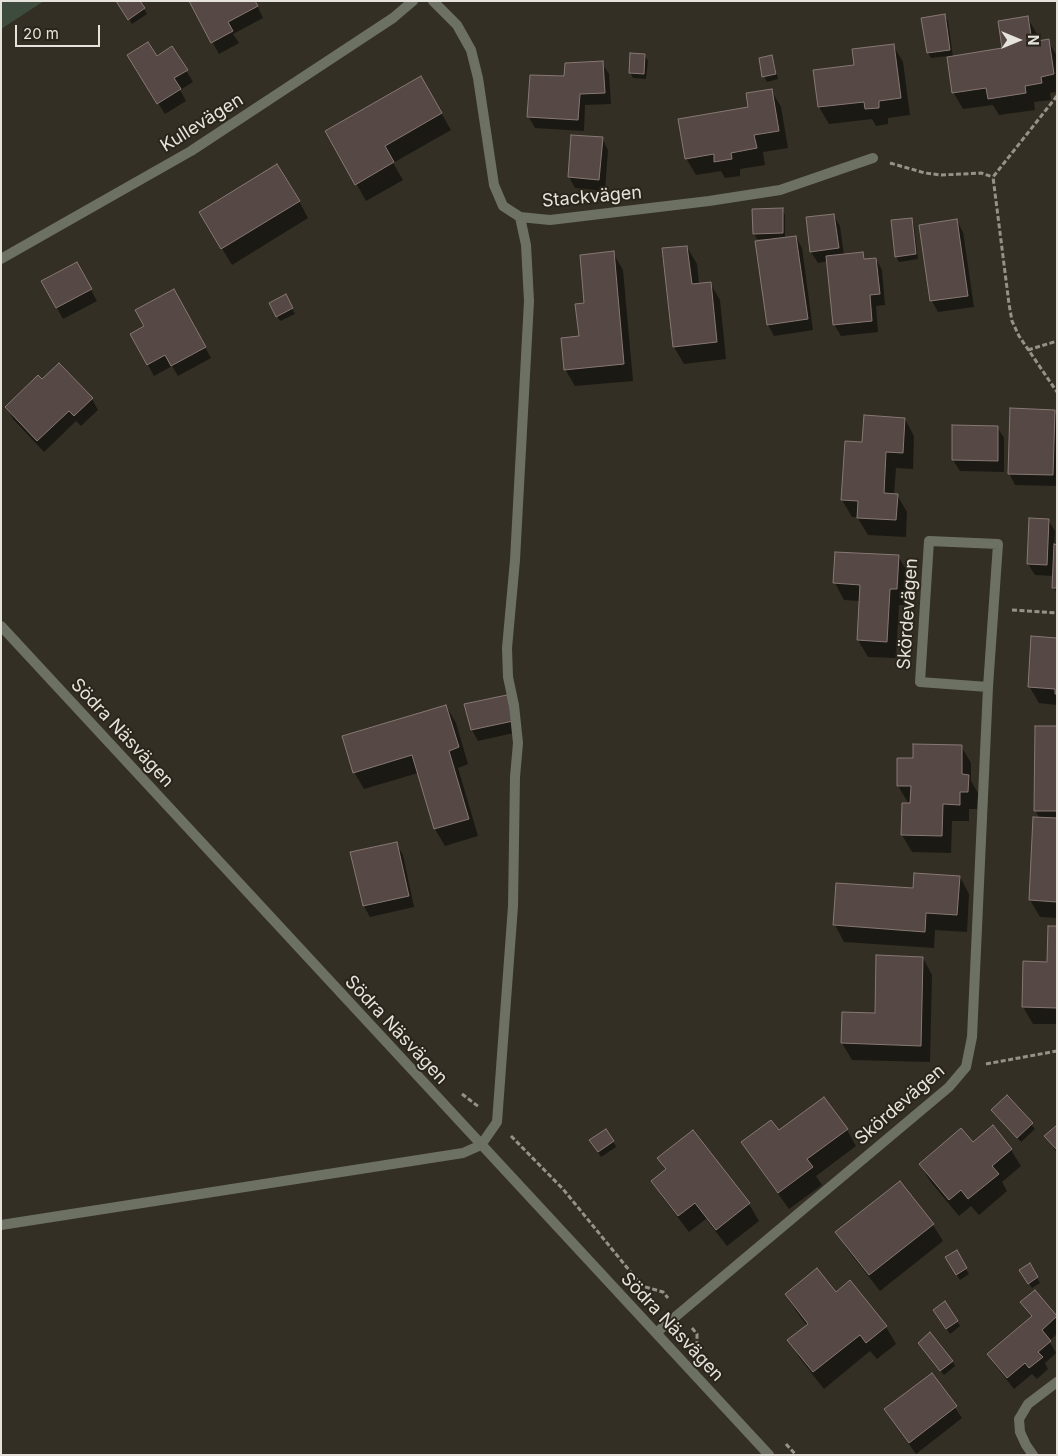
<!DOCTYPE html>
<meta charset="utf-8">
<style>
body{margin:0}
#map{position:relative;width:1058px;height:1456px;overflow:hidden;background:#342f24;font-family:Inter,sans-serif}
canvas{display:block}
.frame{position:absolute;inset:0;border:2px solid #e6e3dc;pointer-events:none}
.north{position:absolute;left:993px;top:15px;width:50px;height:50px;-webkit-text-stroke:4px #2a251b;paint-order:stroke;rotate:90deg;font-size:14px;font-weight:700;line-height:20px;text-align:center;color:#e6e3dc}
.north::after{content:'';display:block;margin:auto;width:18px;height:22px;background:#e6e3dc;clip-path:polygon(50% 0,100% 100%,50% 72%,0 100%)}
.scale{position:absolute;left:15px;top:25px;width:85px;height:22px;box-sizing:border-box;border:2px solid #e6e3dc;border-top:0;padding-left:6px;font-size:15px;line-height:18px;white-space:nowrap;color:#e6e3dc;-webkit-text-stroke:4px #2a251b;paint-order:stroke}
</style>
<div id="map">
<canvas width="1058" height="1456"></canvas>
<div class="frame"></div>
<div class="north">N</div>
<div class="scale">20 m</div>
</div>
<script>
const c = document.querySelector('canvas').getContext('2d');
c.lineJoin = 'round';
function paint(path, color) {
  c.fillStyle = color;
  c.fill(path, 'evenodd');
}
function shape(rows) {
  const path = new Path2D();
  for (const r of rows) {
    path.moveTo(r[0], r[1]);
    for (let i = 2; i < r.length; i += 2) path.lineTo(r[i], r[i + 1]);
  }
  return path;
}
function strokePath(path, color, width, dash) {
  c.strokeStyle = color;
  c.lineWidth = width;
  c.lineCap = dash ? 'butt' : 'round';
  c.setLineDash(dash || []);
  c.stroke(path);
}
function write(font, color, halo, rows, align = 'center') {
  c.font = font + ' Inter,sans-serif';
  c.lineWidth = 4;
  c.setLineDash([]);
  c.textBaseline = 'middle';
  c.strokeStyle = halo;
  c.fillStyle = color;
  for (const [text, x, y, turn = 0] of rows) {
    c.save();
    c.translate(x, y);
    c.rotate((+turn || 0) * Math.PI / 180);
    c.textAlign = isNaN(turn) ? turn : align;
    if (halo) c.strokeText(text, 0, 0);
    c.fillText(text, 0, 0);
    c.restore();
  }
}
paint(shape([
 [1,1,44,1,1,29]
]), '#3e4c3d');
paint(shape([
 [117,1,139,1,147,14,132,24],
 [190,1,255,1,263,18,233,34,239,43,219,54],
 [944,15,948,21,953,57,1004,49,1027,17,1037,34,1038,42,1048,41,1057,56,1057,92,1050,93,1051,100,1034,102,1035,110,999,115,993,105,963,109,953,92,948,56,931,58,928,53],
 [893,45,903,62,910,115,888,118,888,124,876,126,872,119,829,124,819,107,815,71,855,66],
 [172,47,193,82,180,90,186,101,165,114,135,67,156,57],
 [645,56,648,61,646,79,633,78,630,72],
 [771,57,774,62,778,79,767,82,764,76],
 [602,63,609,74,611,104,585,105,584,131,535,128,528,116,566,77],
 [421,78,451,130,393,163,403,180,366,201,327,131],
 [771,90,781,107,788,148,763,152,765,165,740,169,740,176,725,178,721,171,696,175,686,158],
 [572,136,602,138,608,150,605,191,575,188,569,177],
 [299,201,308,218,232,265,210,229],
 [782,210,785,215,785,238,796,237,802,248,813,330,774,336,768,325,771,239,757,239,754,234],
 [833,215,840,226,844,255,862,253,866,260,876,259,882,270,885,305,876,306,878,332,841,336,834,324,828,261,818,263,811,252],
 [911,219,914,225,918,259,899,262,896,256],
 [957,221,963,232,974,307,938,312,932,301],
 [687,247,697,264,699,284,710,283,720,300,726,359,684,364,674,347],
 [613,253,623,270,633,381,575,386,565,369,580,337,586,304],
 [83,275,97,301,63,319,57,308],
 [174,291,211,358,178,376,172,366,154,376,148,365,146,327],
 [285,296,295,314,280,321,270,304],
 [42,381,92,399,98,410,81,426,76,421,44,452,13,419,7,408],
 [1054,411,1057,416,1057,486,1015,485,1009,473],
 [905,419,914,436,913,469,896,468,894,495,897,495,907,512,906,537,868,535,857,517,852,517,842,500,863,443],
 [953,427,997,427,1004,438,1004,472,960,471,953,460],
 [1048,520,1055,531,1054,546,1057,546,1057,593,1053,587,1054,576,1035,575,1028,564],
 [898,556,908,573,906,605,899,605,896,658,868,657,858,640,860,601,844,600,835,583],
 [1057,639,1057,705,1039,703,1029,686],
 [506,696,518,732,478,741,472,730,466,705],
 [446,706,456,723,468,764,458,768,478,836,445,846,435,829,418,773,364,789,354,772],
 [1057,727,1057,918,1040,917,1030,900,1034,818,1040,819,1035,810],
 [961,746,971,763,971,781,978,793,977,809,969,809,969,821,952,821,951,853,912,852,902,835,909,804,898,786,915,760],
 [396,843,403,855,414,907,370,917,364,906,352,853],
 [960,877,969,894,967,932,935,930,934,948,844,942,835,925,915,890],
 [1057,928,1057,1024,1033,1024,1023,1007,1048,963],
 [923,958,932,975,930,1062,852,1060,842,1043,876,1014],
 [1007,1096,1035,1129,1021,1142,992,1110],
 [993,1127,1011,1150,1021,1166,1002,1182,1007,1191,979,1215,971,1206,959,1216,930,1181,920,1164,972,1144],
 [1057,1127,1057,1153,1046,1136],
 [847,1130,856,1146,816,1176,822,1185,789,1209,753,1159,743,1142,779,1132],
 [692,1131,749,1204,759,1221,727,1246,706,1219,689,1232,663,1198,653,1181,666,1171,658,1158],
 [613,1141,616,1147,601,1157,594,1146],
 [933,1225,943,1241,880,1291,847,1249,837,1232],
 [956,1252,969,1274,960,1280,946,1258],
 [1030,1265,1040,1283,1032,1288,1021,1270],
 [850,1282,886,1327,896,1344,877,1359,870,1351,824,1389,799,1357,789,1340,807,1326,796,1311,786,1295,836,1293],
 [1035,1291,1057,1318,1057,1334,1049,1341,1056,1353,1045,1363,1048,1369,1037,1379,1032,1374,1014,1389,995,1365,988,1354,1032,1318,1022,1302],
 [937,1315,957,1321,960,1326,950,1334],
 [922,1348,952,1361,955,1366,944,1375],
 [932,1374,962,1418,916,1454,885,1410]
]), '#0007');
const building = shape([
 [116,1,140,1,145,8,128,20,116,1],
 [189,1,255,1,258,6,228,22,233,31,211,43,189,1],
 [945,14,950,50,927,53,921,18,945,14],
 [1028,16,1032,42,1049,39,1054,74,1041,77,1042,83,1025,86,1026,93,988,99,986,88,952,93,947,57,1002,48,998,21,1028,16],
 [148,42,157,56,172,46,188,70,174,78,181,89,157,104,127,55,148,42],
 [894,44,901,98,879,101,879,108,865,109,864,102,818,107,813,70,854,65,852,49,894,44],
 [630,53,645,54,644,74,629,73,630,53],
 [772,55,776,74,762,77,759,58,772,55],
 [603,61,605,93,580,94,578,120,527,117,530,75,564,76,565,63,603,61],
 [421,76,442,113,385,146,394,162,355,185,325,131,421,76],
 [772,89,779,131,754,135,757,148,731,153,732,159,714,162,714,154,685,159,678,119,748,107,746,93,772,89],
 [571,135,603,137,599,180,568,177,571,135],
 [277,164,300,201,221,249,199,212,277,164],
 [783,208,783,233,753,234,752,209,783,208],
 [834,214,839,248,810,252,806,217,834,214],
 [912,218,916,254,895,257,891,220,912,218],
 [957,219,968,296,930,301,919,225,957,219],
 [796,236,808,319,767,325,755,241,796,236],
 [687,246,692,284,711,282,717,342,673,347,662,248,687,246],
 [614,251,624,364,564,370,561,338,579,336,575,304,584,303,580,255,614,251],
 [863,252,864,259,876,258,880,294,870,295,872,321,833,325,826,256,863,252],
 [77,262,92,289,56,308,41,281,77,262],
 [174,289,206,347,171,366,165,355,147,365,130,334,144,326,135,310,174,289],
 [286,294,293,308,276,317,269,303,286,294],
 [59,363,93,398,74,416,69,411,37,441,5,407,38,375,42,379,59,363],
 [1010,408,1055,410,1053,475,1008,474,1010,408],
 [864,415,905,418,903,453,886,452,884,493,898,494,896,520,857,518,858,501,841,500,845,441,862,442,864,415],
 [952,425,998,426,998,461,952,460,952,425],
 [1029,518,1049,519,1047,565,1027,564,1029,518],
 [1054,544,1057,545,1057,588,1052,588,1054,544],
 [835,552,899,555,897,589,890,589,887,642,857,640,860,585,833,583,835,552],
 [1031,636,1057,638,1057,694,1055,694,1055,689,1028,687,1031,636],
 [507,695,513,721,471,730,464,704,507,695],
 [446,705,459,747,449,751,469,819,434,829,412,755,353,773,342,736,446,705],
 [1035,726,1057,726,1057,811,1034,811,1035,726],
 [913,744,962,745,962,774,969,775,968,792,960,792,960,805,943,804,942,836,901,835,902,803,910,803,911,786,897,786,897,758,913,758,913,744],
 [1033,817,1057,818,1057,902,1029,900,1033,817],
 [397,842,409,896,363,906,350,852,397,842],
 [914,873,960,876,957,915,926,913,925,932,833,925,836,883,913,888,914,873],
 [1048,926,1057,926,1057,1008,1022,1007,1023,961,1047,962,1048,926],
 [876,955,923,957,921,1046,841,1043,842,1012,875,1013,876,955],
 [1007,1095,1033,1123,1017,1138,991,1110,1007,1095],
 [824,1097,848,1129,807,1159,813,1167,778,1193,741,1142,771,1120,779,1130,824,1097],
 [993,1125,1012,1149,992,1166,999,1174,968,1199,961,1190,949,1200,919,1164,961,1128,973,1142,993,1125],
 [1057,1125,1057,1150,1044,1136,1057,1125],
 [606,1129,614,1141,598,1152,589,1140,606,1129],
 [693,1130,750,1203,716,1230,695,1203,678,1216,651,1181,666,1169,657,1158,693,1130],
 [900,1181,934,1224,869,1275,835,1232,900,1181],
 [957,1250,967,1268,956,1275,945,1257,957,1250],
 [1030,1263,1038,1277,1028,1284,1019,1270,1030,1263],
 [817,1268,836,1292,850,1280,887,1326,866,1343,860,1335,813,1372,787,1340,808,1324,785,1294,817,1268],
 [1035,1290,1057,1316,1042,1330,1051,1341,1038,1352,1043,1357,1029,1368,1025,1363,1007,1378,987,1354,1032,1316,1020,1302,1035,1290],
 [945,1301,958,1321,946,1329,933,1310,945,1301],
 [930,1332,953,1361,940,1371,918,1343,930,1332],
 [932,1373,957,1406,909,1443,884,1409,932,1373]
]);
paint(building, '#564845');
strokePath(building, '#877874', 1);
strokePath(shape([
 [1057,96,993,177,1009,304,1012,321,1019,336,1057,392],
 [890,163,925,173,941,175,981,173,993,177],
 [1028,350,1057,341],
 [1012,610,1057,613],
 [986,1064,1057,1051],
 [462,1094,479,1107],
 [511,1136,563,1189,642,1286,663,1292,668,1298],
 [692,1328,697,1334,697,1345,699,1347],
 [786,1444,796,1455]
]), '#969289', 3, [5, 2.5]);
strokePath(shape([
 [433,1,457,25,471,50,478,78,494,185,503,206,520,217,550,220,709,201,780,190,873,158],
 [1,259,191,151,393,18,413,1],
 [1,626,769,1455],
 [1,1225,463,1153,481,1145,497,1122,513,906,515,777,518,743,514,705,508,677,507,648,515,560,529,301,526,245,520,217],
 [656,1333,949,1087,966,1067,972,1037,988,687,998,544,929,541,920,682,988,687],
 [1033,1455,1026,1445,1020,1432,1019,1419,1028,1404,1057,1382]
]), '#6d7164', 10);
write('18px', '#e6e3dc', '#2a251b', [
 ["Kullevägen",202,123,-32],
 ["Stackvägen",592,197,-5],
 ["Skördevägen",908,614,-86],
 ["Södra Näsvägen",122,733,47],
 ["Södra Näsvägen",396,1030,47],
 ["Skördevägen",900,1105,-41],
 ["Södra Näsvägen",672,1327,47]
]);
</script>
